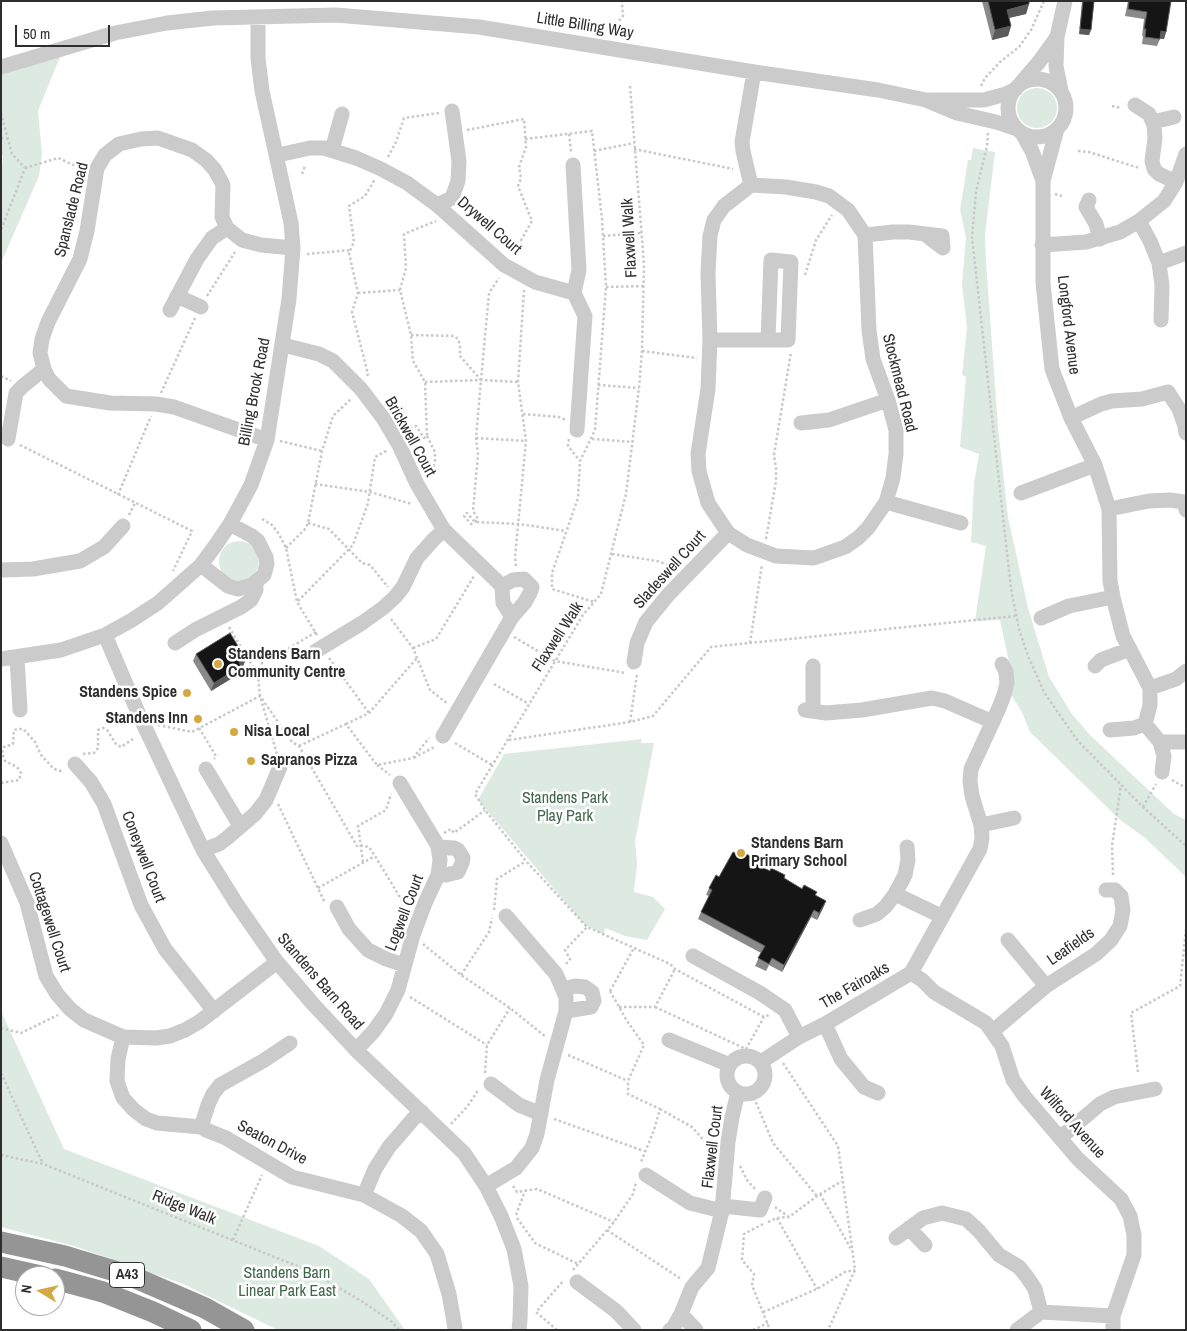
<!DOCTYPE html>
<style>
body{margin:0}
#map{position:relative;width:1187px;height:1331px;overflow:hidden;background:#fff;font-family:"Archivo Narrow",sans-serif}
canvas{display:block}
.frame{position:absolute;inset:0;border:2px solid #2e2e2e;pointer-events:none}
.north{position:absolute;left:15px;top:1266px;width:50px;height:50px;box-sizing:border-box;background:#fff;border:1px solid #ababab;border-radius:50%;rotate:279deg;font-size:14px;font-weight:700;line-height:20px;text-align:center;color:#2e2e2e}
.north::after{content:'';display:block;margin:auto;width:18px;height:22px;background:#d5a941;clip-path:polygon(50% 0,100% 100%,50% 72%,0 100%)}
.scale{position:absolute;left:15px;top:25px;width:95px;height:22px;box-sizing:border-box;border:2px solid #2e2e2e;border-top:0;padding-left:6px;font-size:15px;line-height:18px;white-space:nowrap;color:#2e2e2e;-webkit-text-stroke:4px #fff;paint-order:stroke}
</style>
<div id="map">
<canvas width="1187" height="1331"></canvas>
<div class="frame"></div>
<div class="north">N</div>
<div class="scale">50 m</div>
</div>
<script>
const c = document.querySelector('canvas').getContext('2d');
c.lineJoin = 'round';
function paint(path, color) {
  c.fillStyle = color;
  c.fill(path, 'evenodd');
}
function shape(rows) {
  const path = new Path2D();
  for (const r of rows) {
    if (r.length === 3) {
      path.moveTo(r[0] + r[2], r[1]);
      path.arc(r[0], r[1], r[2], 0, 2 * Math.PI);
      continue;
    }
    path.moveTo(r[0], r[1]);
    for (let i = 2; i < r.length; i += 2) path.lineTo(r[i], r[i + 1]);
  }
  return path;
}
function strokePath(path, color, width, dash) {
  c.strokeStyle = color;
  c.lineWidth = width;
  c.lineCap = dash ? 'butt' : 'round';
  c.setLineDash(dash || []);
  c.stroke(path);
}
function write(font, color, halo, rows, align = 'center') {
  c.font = font + ' "Archivo Narrow",sans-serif';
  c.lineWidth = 5;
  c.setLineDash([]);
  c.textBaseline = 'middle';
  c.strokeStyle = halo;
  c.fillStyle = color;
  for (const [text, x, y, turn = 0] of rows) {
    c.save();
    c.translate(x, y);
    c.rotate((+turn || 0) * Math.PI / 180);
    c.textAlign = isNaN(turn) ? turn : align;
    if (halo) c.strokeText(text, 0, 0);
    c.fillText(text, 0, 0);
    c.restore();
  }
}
paint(shape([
 [64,47,38,111,42,153,39,176,1,263,1,179,3,156,1,154,1,67],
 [1037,108,20],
 [973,148,995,152,985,235,986,262,998,427,1008,517,1028,608,1049,677,1072,714,1090,735,1174,814,1186,820,1186,877,1145,838,1119,819,1030,732,1022,712,1008,690,1012,676,1000,620,975,621,986,546,971,542,974,483,979,454,960,447,966,377,962,375,967,327,962,285,966,237,960,210,968,160,971,160],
 [239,561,20],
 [642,739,641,743,654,743,635,841,637,864,634,892,653,897,665,909,647,940,625,936,605,928,604,935,584,924,478,800,504,754],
 [1,1011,64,1149,319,1246,369,1279,405,1330,278,1330,183,1284,74,1246,1,1227]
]), '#ddeae1');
strokePath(shape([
 [601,35,602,30,614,26,623,16,622,1],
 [630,86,644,264,642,351,639,388,626,494,601,594,583,615,475,794,485,810,526,861,587,927,670,964,675,969,764,1017,769,1015],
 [981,86,985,78,1000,62,1019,47,1031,30,1044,1],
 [1112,106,1121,108],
 [1,113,12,154,25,168,1,230],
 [467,130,524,119,526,147,519,167,521,178,518,186,532,221,512,256],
 [988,133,987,146,976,192,972,237,1011,589,1019,629,1028,656,1044,692,1077,740,1143,807,1186,846],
 [569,134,571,152],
 [1,138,9,139],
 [525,139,592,131,602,219,606,287,595,430,580,461,578,498,552,573,552,589,594,602],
 [634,149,733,169],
 [594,151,634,143],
 [1078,151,1089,152,1139,168],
 [388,157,396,142,404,118,439,113],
 [25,168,58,158,85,170],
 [302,174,305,166],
 [1055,194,1062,196],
 [603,236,642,233],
 [307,254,351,250],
 [805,275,816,240,832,215],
 [606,287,644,286],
 [358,293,400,290],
 [207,296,235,252],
 [411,335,454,336,458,339,460,345,460,356,481,380],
 [642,351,697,358],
 [1,376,11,381],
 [367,376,368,374,352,312,358,293,349,253,354,242,349,206,365,196,375,179],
 [425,382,481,380,518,382],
 [598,385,639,388],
 [161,393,195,318],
 [523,414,559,417,566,420],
 [410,428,416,426,424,438,427,436,425,382,413,361,411,335,400,290,406,268,404,234,436,221],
 [427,436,435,452,435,461,432,474],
 [476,438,526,441],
 [569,439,568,446,580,461],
 [592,439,633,442],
 [280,441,322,451],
 [20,445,192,531,173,571],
 [315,484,370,492,412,504],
 [118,495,151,416],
 [129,515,135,503],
 [262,519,272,525,279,534,286,548,297,602,317,635],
 [475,522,478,519,473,511,478,454,476,438,481,380,489,293,499,278],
 [308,523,329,529,362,563,370,565,388,587],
 [472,525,464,516,467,513,475,522,519,524,566,531],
 [766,539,776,481,776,468,774,455,791,352],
 [286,548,306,528,308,523,322,451,333,416,351,399],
 [612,554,657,561,676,568],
 [516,566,515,557,526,441,518,382,524,290],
 [298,601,353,545,368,503,375,457,388,450],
 [391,619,413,648,430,690,448,704],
 [229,627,258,675,260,696,277,754],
 [514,637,555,661,626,673],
 [750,643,762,564],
 [413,648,436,639,474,576],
 [329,658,369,713],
 [259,674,264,656,272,652,281,653,316,632],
 [494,684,529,704],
 [630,722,637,674],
 [346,724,369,713,417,658],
 [158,725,192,732,260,696,292,742,299,746,357,846,359,845,369,847,375,856,404,904,400,916,405,918],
 [199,728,216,756,214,759],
 [509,740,630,722,653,716,711,647,1015,616],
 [455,743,492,765],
 [299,746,346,724,377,765,413,758,429,738],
 [83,754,94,753,98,748,98,730,103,728,107,730,116,744,121,747,133,739],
 [414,758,436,746],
 [377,765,390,775],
 [1172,780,1186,788],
 [1,783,19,780,21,773,17,767,5,761,2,753,4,747,13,744,14,730,18,729,23,729,28,734,35,742,41,755,54,769,64,772],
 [278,804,325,903],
 [1143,807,1156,784],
 [444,833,451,829,454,833,485,810],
 [363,862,358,826,386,810,391,794],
 [1113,875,1112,846,1121,785],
 [318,888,375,856],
 [494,910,497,879,526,861],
 [423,944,461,975,510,1008,546,1037],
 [566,964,570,959,565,950,587,927],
 [461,975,489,932,492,918],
 [610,991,627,1021,644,1045,628,1081,628,1094,660,1109,654,1130,641,1162],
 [610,991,634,948],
 [410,997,487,1045],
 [619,1007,655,1007,675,969],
 [655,1007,746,1049,764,1017],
 [1,1028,21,1033,58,1015],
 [568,1055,628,1081],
 [783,1063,838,1146,855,1270,828,1330],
 [1138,1072,1131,1013,1180,986,1186,929],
 [1,1073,43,1164],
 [485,1073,487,1045,510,1008],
 [752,1093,773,1143,817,1196],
 [660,1109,692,1127,713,1151],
 [554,1119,644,1151],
 [451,1124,467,1107,479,1089],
 [1,1155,43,1164,312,1272,363,1302,392,1322,399,1330],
 [740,1166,747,1180,756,1190],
 [513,1186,517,1192,537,1189,614,1222],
 [820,1194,851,1249],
 [775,1207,789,1217],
 [516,1215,525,1191],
 [517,1218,535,1243,578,1264],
 [777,1218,817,1289],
 [768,1222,777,1218,789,1217,817,1196,842,1181],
 [763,1224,744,1234,742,1260,754,1274,752,1285,770,1330],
 [607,1230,681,1279],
 [233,1240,262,1175],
 [573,1270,614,1222,633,1194,636,1182],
 [763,1312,817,1289,845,1272,855,1270],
 [557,1330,536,1312,564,1280],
 [753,1330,768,1323]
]), '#c8c8c8', 2.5, [2.5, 2.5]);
strokePath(shape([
 [1,67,115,33,167,23,213,18,336,15,479,27,754,72,878,90,926,100,957,113,996,122,1017,129],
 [1037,108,29],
 [1021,83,1039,62,1057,37],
 [1061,91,1056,66,1057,37,1065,1],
 [930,100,984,100,1006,94,1016,89],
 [1135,105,1149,114,1154,125,1155,138,1152,161,1154,169,1159,174,1176,182],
 [1154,125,1157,121,1174,117],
 [1057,129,1043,181,1043,283,1052,369,1071,418,1095,465,1109,509,1110,581,1113,597,1123,636,1150,688,1150,705,1145,724,1160,742,1164,756,1162,772],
 [1022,133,1032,151,1043,181],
 [332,150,342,114],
 [278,155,310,148,324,148,356,158,381,169,407,183,437,205,504,265,535,282,574,293,585,316,577,430],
 [573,165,579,270,574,293],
 [751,185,724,206,714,220,710,236,708,273,710,340,708,389,698,454,699,471,708,503,728,533,747,545,776,556,814,558,845,547,858,538,868,528,886,502,893,478,896,454,896,430,888,400,873,359,869,330,865,235,848,210,829,196,816,192,786,187,751,185,743,151,742,142,754,72],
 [1089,200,1086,207,1096,224,1100,239],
 [437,205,452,198,458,181,459,161,452,111],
 [1139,221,1150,241,1159,263,1162,286,1161,320],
 [865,235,893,232,909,232,942,236,943,248,926,235],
 [1042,245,1086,242,1120,232,1139,221,1164,201,1176,182,1186,154],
 [1159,263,1186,253],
 [177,296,201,307],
 [170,310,197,259,212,238,227,228],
 [710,340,768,340,771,260,791,262,788,340,768,340],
 [283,345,319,354,333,361,361,389,383,418,399,445,417,484,444,530,502,586,503,603,512,617,443,736],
 [1071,418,1101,404,1112,401,1142,399,1168,392,1179,409,1185,426,1186,433],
 [801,423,829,420,888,400],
 [8,439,16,393,23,386,44,369],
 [267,440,174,407,156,404,110,403,66,396,49,379,44,369,40,353,42,339,48,322,80,259,87,231,97,168,105,155,119,144,141,139,158,138,192,150,206,160,215,170,223,185,222,217,227,228,242,240,261,245,293,248],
 [1021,493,1095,465],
 [886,502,961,523],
 [1109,509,1149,501,1170,500,1184,502,1186,510],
 [201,565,228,586,238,589,252,585,264,575,267,564,266,557,258,541,252,536,230,524],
 [1,570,33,569,80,561,104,547,123,526],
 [502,586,513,580,524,579,532,587,530,593,525,602,512,617],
 [1041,618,1069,606,1113,597],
 [105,635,140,717,203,850,236,903,277,962,313,1004,356,1050,464,1153,486,1186,501,1216,514,1249,521,1286,520,1320,519,1330],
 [175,643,195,630,241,607,251,600,256,590,256,583],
 [316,651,362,623,383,608,395,597,403,587,417,558,434,539,444,530],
 [17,657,20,710],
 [1,659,61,650,105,635,132,620,158,603,201,565,215,546,230,524,251,485,267,440,289,299,293,248,291,223,286,200,262,91,258,58,258,18],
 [634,662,637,643,646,622,668,595,728,533],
 [813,666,813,711],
 [1095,666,1101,660,1130,649],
 [1150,688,1176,679,1186,671],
 [805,710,826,713,862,710,932,698,945,701,993,722],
 [1110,730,1134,728,1145,724],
 [1160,742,1186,742],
 [75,764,91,782,104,804,141,905,165,949,214,1011],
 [206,769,240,826],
 [981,825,1014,818],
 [1,843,27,903,46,976,57,994,70,1009,84,1020,123,1037,156,1038,170,1036,185,1030,199,1022,277,962],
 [203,850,219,844,227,838,255,814,266,800,280,767],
 [438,875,446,875,458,872,462,863,463,858,458,850,454,848,439,847],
 [895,894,941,916],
 [337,907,349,929,368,950,386,959,404,965],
 [860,920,877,914,886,906,895,894,905,875,908,860,907,847],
 [1008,940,1046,986],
 [693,956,760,993,785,1010,799,1037],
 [911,973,922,980,934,992,986,1023,1002,1046,1013,1080,1025,1097,1078,1159,1121,1199,1130,1216,1134,1235,1134,1255,1113,1316,1113,1330],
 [563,989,575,986,585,987,592,992,594,1001,591,1007,566,1011],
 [825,1024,841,1059,864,1087,878,1093],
 [993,1031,1046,986,1096,954,1111,940,1120,926,1123,910,1121,896,1115,890,1106,890],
 [123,1037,118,1059,117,1081,123,1098,134,1110,146,1119,157,1123,201,1127,206,1130,226,1138,292,1177,364,1195,402,1216,421,1231,437,1254,449,1294,455,1328],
 [669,1040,730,1065],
 [356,1050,373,1032,386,1014,398,990,413,935,425,903,438,875,440,860,438,846,400,783],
 [746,1075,19],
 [761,1062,799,1037,825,1024,911,973,980,849,982,838,981,825,972,796,970,781,971,769,999,708,1004,695,1007,683,1006,672,1002,664],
 [491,1084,519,1105,541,1114],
 [201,1127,208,1105,213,1094,220,1085,263,1061,290,1043],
 [1060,1138,1100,1104,1114,1097,1155,1089],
 [646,1175,690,1203,722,1211],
 [486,1186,516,1168,532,1148,537,1134,547,1080,566,1011,566,997,556,974,506,916],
 [364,1195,375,1169,389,1147,414,1118,422,1112],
 [723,1206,760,1210,765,1198],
 [909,1228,925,1245],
 [896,1238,923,1218,942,1213,966,1219,979,1231,999,1255,1019,1267,1027,1277,1035,1289,1041,1312],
 [577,1282,616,1311,634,1330],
 [681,1314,696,1330],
 [670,1330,673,1328,681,1314,692,1287,708,1268,722,1211,728,1142,732,1117,738,1092],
 [1017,1330,1041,1312,1113,1316]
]), '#cbcbcb', 15);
strokePath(shape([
 [1,1242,65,1256,131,1276,205,1308,244,1330],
 [1,1267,41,1276],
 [55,1279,103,1292,153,1312,191,1330]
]), '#959595', 21);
paint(shape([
 [982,1,1029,1,1029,4,1026,14,1009,18,1011,26,1008,36,992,40],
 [1082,1,1094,1,1089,35,1079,34],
 [1128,1,1171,1,1166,32,1164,39,1160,39,1157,46,1142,44,1143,36,1142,36,1144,19,1125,16],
 [196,654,246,659,243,666,241,667,239,674,211,691,193,661],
 [752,862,826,901,823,908,817,920,811,917,782,972,769,965,766,971,755,966,761,953,698,919,701,912,709,896,706,895,709,888,719,877]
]), '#8a8a8a');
paint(shape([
 [1029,4,1026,14,1004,19,1007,10],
 [1011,26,1008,36,992,40,995,30],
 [1080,29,1091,30,1089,35,1079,34],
 [1161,31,1166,32,1164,39,1158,38],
 [246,659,243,666,241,667,239,674,211,691,214,683,239,663],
 [826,901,823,908,817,920,819,913],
 [814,910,811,917,782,972,784,965]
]), '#5b5b5b');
const building = shape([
 [988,1,1029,1,1029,4,1007,10,1011,26,995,30,988,1],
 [1083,1,1094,1,1091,30,1080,29,1083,1],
 [1129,1,1171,1,1166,32,1161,31,1160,39,1145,37,1146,29,1144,29,1147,12,1128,9,1129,1],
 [230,633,246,659,239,663,241,666,214,683,196,654,230,633],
 [740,851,754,858,752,862,770,871,771,868,785,875,784,878,802,889,804,885,817,892,815,895,826,901,819,913,814,910,784,965,772,958,769,964,758,958,765,946,701,912,712,890,709,888,716,875,719,877,733,852,739,855,740,851]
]);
paint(building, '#151515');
strokePath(building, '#5b5b5b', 1);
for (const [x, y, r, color] of [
 [218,664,5,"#d5a941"],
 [187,693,5,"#d5a941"],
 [198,719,5,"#d5a941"],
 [234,732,5,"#d5a941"],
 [251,761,5,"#d5a941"],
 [741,853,5,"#d5a941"]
]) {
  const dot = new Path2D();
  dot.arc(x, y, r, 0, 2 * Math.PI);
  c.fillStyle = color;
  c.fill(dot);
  strokePath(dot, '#fff', 2);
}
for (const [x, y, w] of [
 [127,1275,35]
]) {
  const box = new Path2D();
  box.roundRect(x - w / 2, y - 12.5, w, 25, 4);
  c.fillStyle = '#fff';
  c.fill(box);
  strokePath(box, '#2e2e2e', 1);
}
write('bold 15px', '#2e2e2e', null, [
 ["A43",127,1275]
]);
write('16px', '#2e2e2e', '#fff', [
 ["Little Billing Way",585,26,9],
 ["Spanslade Road",72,210,-76],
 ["Drywell Court",489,226,41],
 ["Flaxwell Walk",630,238,-93],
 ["Longford Avenue",1068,325,83],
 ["Stockmead Road",899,383,76],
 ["Billing Brook Road",255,392,-79],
 ["Brickwell Court",410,437,61],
 ["Sladeswell Court",670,570,-48],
 ["Flaxwell Walk",558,637,-57],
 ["Coneywell Court",143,857,69],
 ["Logwell Court",405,913,-69],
 ["Cottagewell Court",49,922,72],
 ["Leafields",1071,947,-35],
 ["Standens Barn Road",320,982,49],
 ["The Fairoaks",855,986,-30],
 ["Wilford Avenue",1072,1123,48],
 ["Seaton Drive",272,1143,28],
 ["Flaxwell Court",713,1147,-83],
 ["Ridge Walk",184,1208,22]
]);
write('bold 16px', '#2e2e2e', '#fff', [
 ["Standens Barn",228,655],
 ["Community Centre",228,673],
 ["Standens Spice",177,693,"right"],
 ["Standens Inn",188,719,"right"],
 ["Nisa Local",244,732],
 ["Sapranos Pizza",261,761],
 ["Standens Barn",751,844],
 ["Primary School",751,862]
], 'left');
write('16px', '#40664b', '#fff', [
 ["Standens Park",565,799],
 ["Play Park",565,817],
 ["Standens Barn",287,1274],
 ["Linear Park East",287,1292]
]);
</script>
